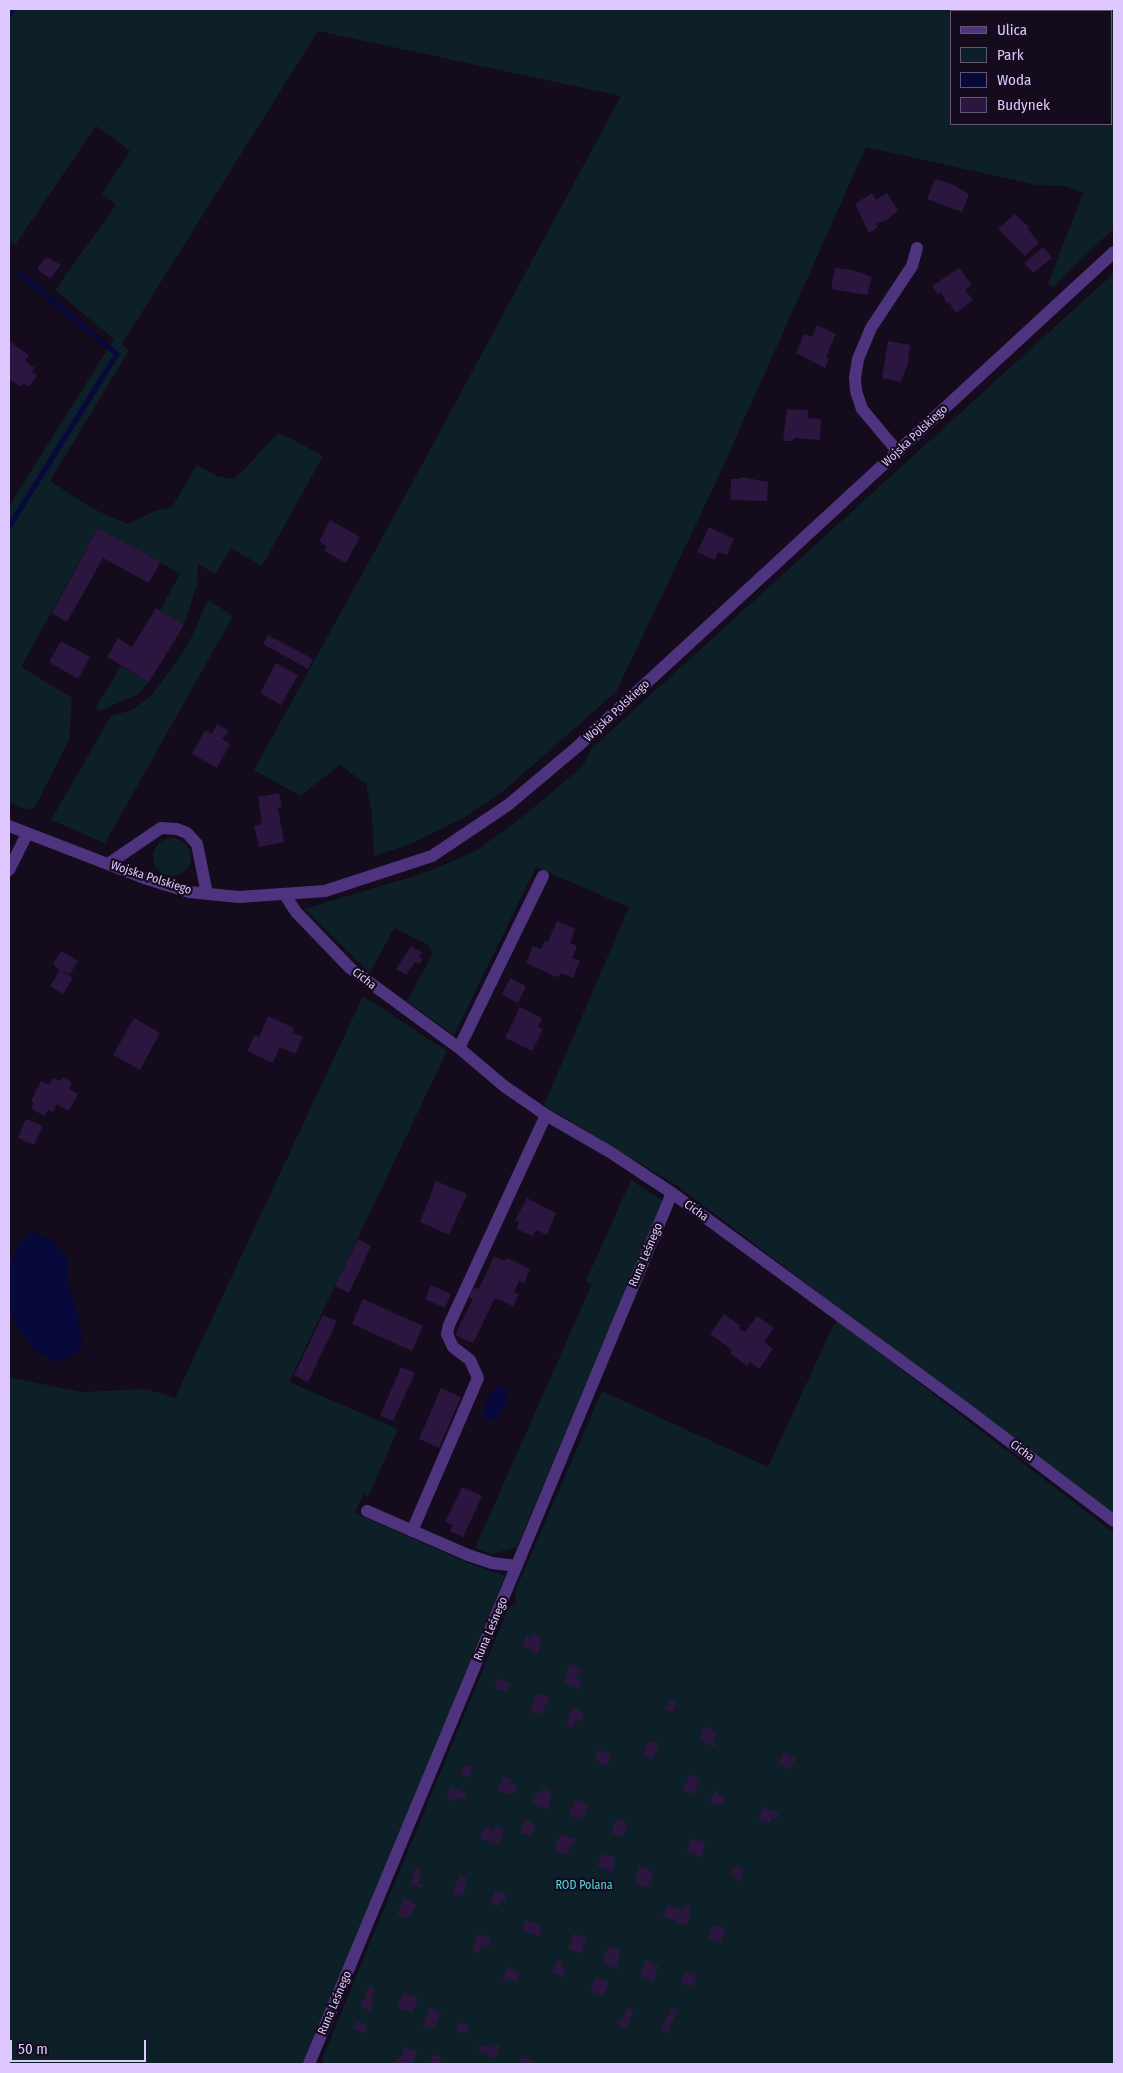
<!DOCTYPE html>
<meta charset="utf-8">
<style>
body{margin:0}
#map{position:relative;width:1123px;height:2073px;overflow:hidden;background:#140b1d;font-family:"Fira Sans Condensed",sans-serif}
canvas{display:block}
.frame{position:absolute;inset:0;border:10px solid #dfc7ff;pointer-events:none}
.legend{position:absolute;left:950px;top:10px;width:162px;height:115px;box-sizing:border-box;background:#140b1d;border:1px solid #655677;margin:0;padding:6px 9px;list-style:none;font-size:15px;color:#dfc7ff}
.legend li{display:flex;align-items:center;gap:10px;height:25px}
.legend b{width:25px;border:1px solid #655677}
.scale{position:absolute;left:10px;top:2040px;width:136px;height:22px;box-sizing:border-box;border:2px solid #dfc7ff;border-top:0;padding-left:6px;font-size:15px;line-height:18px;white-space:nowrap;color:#dfc7ff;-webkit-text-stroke:4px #140b1d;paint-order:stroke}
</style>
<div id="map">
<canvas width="1123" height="2073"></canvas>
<div class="frame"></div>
<ul class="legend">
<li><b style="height:6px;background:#4e347e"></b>Ulica</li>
<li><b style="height:14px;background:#0e2027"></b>Park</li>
<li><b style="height:14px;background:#07093a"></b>Woda</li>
<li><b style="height:14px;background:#2b163f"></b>Budynek</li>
</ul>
<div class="scale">50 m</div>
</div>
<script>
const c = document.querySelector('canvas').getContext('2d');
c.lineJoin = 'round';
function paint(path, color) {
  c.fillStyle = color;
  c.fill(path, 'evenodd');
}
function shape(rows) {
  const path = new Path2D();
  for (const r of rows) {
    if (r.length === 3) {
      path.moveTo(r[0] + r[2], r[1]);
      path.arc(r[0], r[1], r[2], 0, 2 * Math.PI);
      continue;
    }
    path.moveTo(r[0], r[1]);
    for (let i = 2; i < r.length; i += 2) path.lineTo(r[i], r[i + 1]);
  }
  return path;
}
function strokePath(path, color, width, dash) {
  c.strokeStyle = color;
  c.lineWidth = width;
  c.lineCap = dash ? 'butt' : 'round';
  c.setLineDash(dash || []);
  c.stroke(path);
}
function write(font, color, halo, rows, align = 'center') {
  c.font = font + ' "Fira Sans Condensed",sans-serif';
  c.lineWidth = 4.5;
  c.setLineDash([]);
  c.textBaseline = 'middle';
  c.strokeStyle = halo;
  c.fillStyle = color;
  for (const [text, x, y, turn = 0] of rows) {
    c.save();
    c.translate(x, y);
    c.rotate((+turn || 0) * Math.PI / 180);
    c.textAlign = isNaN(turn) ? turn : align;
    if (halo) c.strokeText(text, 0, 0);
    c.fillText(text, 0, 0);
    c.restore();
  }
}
paint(shape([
 [9,9,1114,9,1114,228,1053,287,1048,284,1083,193,1064,186,1037,185,866,147,717,480,616,692,502,792,465,817,408,845,374,856,372,814,366,784,340,765,300,796,254,770,404,498,621,96,318,31,122,344,129,350,50,481,93,509,128,524,155,511,172,507,197,465,217,476,233,479,244,470,272,439,280,433,323,456,262,566,231,548,215,574,198,564,197,584,184,625,160,610,180,574,98,528,21,667,72,698,69,740,35,807,27,810,9,802,9,506,114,339,55,290,116,205,102,194,130,151,96,126,15,245,9,241],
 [952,11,1112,11,1112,124,952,124],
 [1114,273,1114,1516,679,1187,544,1105,629,907,536,867,454,1035,407,1001,431,957,432,953,428,945,394,928,370,973,304,909,424,873,476,851,526,814,583,766,591,749],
 [208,600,233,616,105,843,51,820,111,716,132,710,152,695,188,645],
 [121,666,149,682,138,694,100,711,95,709],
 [172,857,19],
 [363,996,447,1051,289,1382,398,1429,368,1497,363,1494,355,1513,468,1563,505,1576,305,2064,9,2064,9,1377,81,1392,147,1389,175,1398],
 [631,1180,663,1201,517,1547,492,1554,475,1548,592,1284,586,1281],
 [838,1321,1114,1533,1114,2064,328,2064,323,2062,322,2059,508,1609,516,1602,515,1591,602,1391,768,1467,833,1326]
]), '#0e2027');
paint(shape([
 [31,1231,51,1240,70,1261,67,1277,76,1308,83,1345,74,1356,57,1362,35,1350,17,1328,11,1314,9,1268,20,1242],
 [499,1386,508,1390,507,1402,496,1419,488,1421,484,1418,483,1411,489,1395]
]), '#07093a');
strokePath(shape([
 [9,15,13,9],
 [19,273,107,346],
 [9,527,117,354,111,349]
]), '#07093a', 5.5);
paint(shape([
 [935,179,952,184,969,194,962,212,927,199],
 [872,193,876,200,887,193,898,211,888,219,876,224,878,227,869,233,855,204],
 [1015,214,1029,227,1028,229,1039,243,1025,256,998,229],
 [1043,247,1052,258,1033,273,1024,263],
 [46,257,61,265,50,279,37,269],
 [835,268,853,270,872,277,867,295,831,289],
 [959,268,972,285,965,290,973,300,956,313,949,302,947,304,941,292,938,294,932,286],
 [817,325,836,334,826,357,829,359,825,368,796,353,804,334,812,337],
 [9,341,29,355,25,361,35,368,32,372,37,375,29,387,24,383,21,387,9,379],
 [888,341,910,345,908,363,901,382,882,378],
 [787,409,808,410,808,418,821,419,820,440,794,438,793,441,783,441],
 [742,477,768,482,767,501,730,500,731,479,740,479],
 [330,520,360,537,346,563,324,551,327,546,319,542],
 [709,527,734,539,727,555,718,552,715,560,697,552],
 [98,528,160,562,149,583,103,558,67,622,52,613],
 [156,608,184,625,149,682,107,657,118,638,132,647],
 [268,635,313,659,308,669,263,644],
 [61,641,90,657,78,679,49,662],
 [276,663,298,675,281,705,260,693],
 [217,724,229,731,222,739,230,744,217,768,192,754,205,730,212,734],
 [279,793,282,807,278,808,284,842,259,847,254,826,262,824,258,797],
 [557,921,575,929,570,943,577,946,572,958,580,961,573,978,561,973,559,977,554,976,526,963,533,946,541,949,545,940,548,942],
 [411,946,422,952,419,957,423,959,419,964,415,962,406,975,396,969],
 [61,951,78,961,70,974,60,970,73,978,63,994,50,986,60,970,53,964],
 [510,978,526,986,518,1003,502,995],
 [520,1007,542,1018,538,1027,543,1029,532,1051,505,1038],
 [268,1016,294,1028,292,1033,303,1037,295,1054,280,1047,273,1063,247,1051,255,1035,259,1037],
 [134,1018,160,1033,140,1070,113,1055],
 [62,1077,72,1082,69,1089,78,1094,69,1111,57,1104,53,1112,48,1110,45,1116,31,1109,34,1103,31,1101,41,1081,49,1085,53,1078,60,1081],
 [26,1119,43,1126,34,1145,18,1138],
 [436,1181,467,1194,449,1235,420,1222],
 [527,1198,556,1213,547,1235,536,1230,533,1236,516,1229,519,1222,515,1220],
 [358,1239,371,1246,349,1293,335,1286],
 [494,1256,505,1261,507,1258,530,1269,524,1283,519,1281,514,1292,519,1294,513,1306,495,1298,473,1343,455,1335,473,1299,469,1297,474,1287,479,1289],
 [431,1285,451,1294,445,1308,425,1299],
 [363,1299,423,1326,412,1351,352,1324],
 [724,1314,741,1326,739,1328,745,1332,757,1316,774,1328,764,1342,773,1349,759,1369,750,1362,747,1366,730,1353,732,1350,710,1334],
 [323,1315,337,1321,308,1382,294,1375],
 [401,1367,415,1373,393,1421,380,1416],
 [441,1388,461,1397,439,1448,419,1439],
 [462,1487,482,1496,463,1537,450,1531,453,1525,445,1522],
 [533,1633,542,1637,538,1654,522,1646,527,1635,531,1637],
 [570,1664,583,1670,582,1672,579,1671,575,1679,582,1681,579,1689,563,1682],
 [498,1678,510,1683,507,1692,494,1688],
 [537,1693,550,1698,540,1715,530,1711],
 [670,1700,677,1703,673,1712,666,1709],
 [573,1707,584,1712,581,1722,576,1720,572,1728,566,1725],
 [704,1727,717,1732,713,1742,716,1743,715,1747,699,1740],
 [649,1740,659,1743,653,1759,643,1755],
 [599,1750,612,1755,607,1766,595,1760],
 [783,1752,796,1758,790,1769,778,1763],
 [465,1764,473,1767,469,1778,460,1775],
 [690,1775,700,1779,694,1795,683,1790],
 [503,1776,512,1780,510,1783,517,1786,513,1795,497,1791],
 [451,1787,467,1794,464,1800,458,1797,456,1802,446,1798],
 [543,1788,551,1791,549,1796,552,1797,547,1810,532,1804,537,1792,541,1793],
 [715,1790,719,1791,717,1795,725,1798,722,1806,710,1802],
 [575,1799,588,1804,582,1820,569,1816],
 [763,1807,779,1813,776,1819,772,1817,770,1823,758,1819],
 [525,1819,536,1824,531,1837,520,1833],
 [616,1819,628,1823,623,1837,611,1833],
 [495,1826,504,1829,498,1845,480,1838,484,1827,493,1831],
 [561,1834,576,1839,566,1855,554,1851],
 [692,1838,705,1843,702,1857,687,1851],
 [603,1853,615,1858,613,1872,597,1866],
 [639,1866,654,1872,647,1888,635,1883],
 [733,1866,744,1870,739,1882,734,1879,735,1876,730,1873],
 [416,1868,423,1871,418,1883,423,1885,422,1888,410,1884],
 [460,1875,467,1878,464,1884,467,1885,463,1895,460,1894,459,1897,452,1894],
 [495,1891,507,1895,504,1902,501,1901,498,1907,490,1903],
 [404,1898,417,1905,408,1919,397,1915],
 [686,1904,691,1906,688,1913,691,1914,686,1926,663,1916,668,1905,683,1911],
 [526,1920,539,1925,538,1927,542,1929,539,1936,522,1930],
 [713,1924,726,1929,720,1943,707,1938],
 [574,1933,587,1938,581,1954,568,1949],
 [478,1934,491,1939,488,1947,482,1945,479,1953,472,1950],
 [609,1946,621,1951,616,1964,619,1965,618,1969,602,1962],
 [558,1960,563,1962,562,1966,566,1968,562,1977,552,1973],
 [646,1960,659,1966,653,1981,640,1976],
 [508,1967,520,1973,516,1982,507,1978,506,1982,502,1980],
 [686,1971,697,1975,693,1987,681,1983],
 [596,1977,609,1982,603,1996,590,1991],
 [370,1985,375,1991,370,2003,373,2005,371,2011,360,2007],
 [404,1992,419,1998,412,2013,397,2007],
 [430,2008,441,2013,434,2028,429,2026,427,2029,423,2027],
 [627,2008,634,2010,626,2029,617,2025,619,2020,622,2021],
 [671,2008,677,2011,667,2034,661,2031],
 [357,2021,368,2026,364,2034,353,2028],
 [460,2022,469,2026,465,2035,456,2031],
 [480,2044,493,2048,494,2044,500,2046,495,2058,478,2051],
 [405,2047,418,2052,413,2064,394,2063,397,2058,400,2059],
 [434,2054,442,2058,438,2064,429,2064],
 [522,2057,534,2061,533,2064,519,2064]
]), '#2b163f');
strokePath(shape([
 [898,452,862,409,856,391,855,378,858,359,871,328,912,266,917,248],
 [9,826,144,878,189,892,239,897,325,891,432,856,508,805,577,747,1114,252],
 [108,864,161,828,177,829,187,833,197,844,207,894],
 [9,870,27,834],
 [285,895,296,912,350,968,459,1048,504,1086,546,1115,610,1152,672,1193,968,1410,1114,1521],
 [459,1048,543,876],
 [367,1511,468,1555,492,1563,517,1566],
 [412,1531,478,1378,470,1360,453,1347,447,1334,449,1325,546,1115],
 [309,2064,672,1193]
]), '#4e347e', 12);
write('12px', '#dfc7ff', '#140b1d', [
 ["Wojska Polskiego",915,436,-43],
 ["Wojska Polskiego",617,711,-43],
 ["Wojska Polskiego",151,878,18],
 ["Cicha",364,979,38],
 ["Cicha",696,1211,36],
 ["Runa Leśnego",646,1255,-67],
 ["Cicha",1022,1451,37],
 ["Runa Leśnego",491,1629,-67],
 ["Runa Leśnego",335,2003,-67]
]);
write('12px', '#4fd9e3', '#140b1d', [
 ["ROD Polana",584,1886]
]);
</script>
